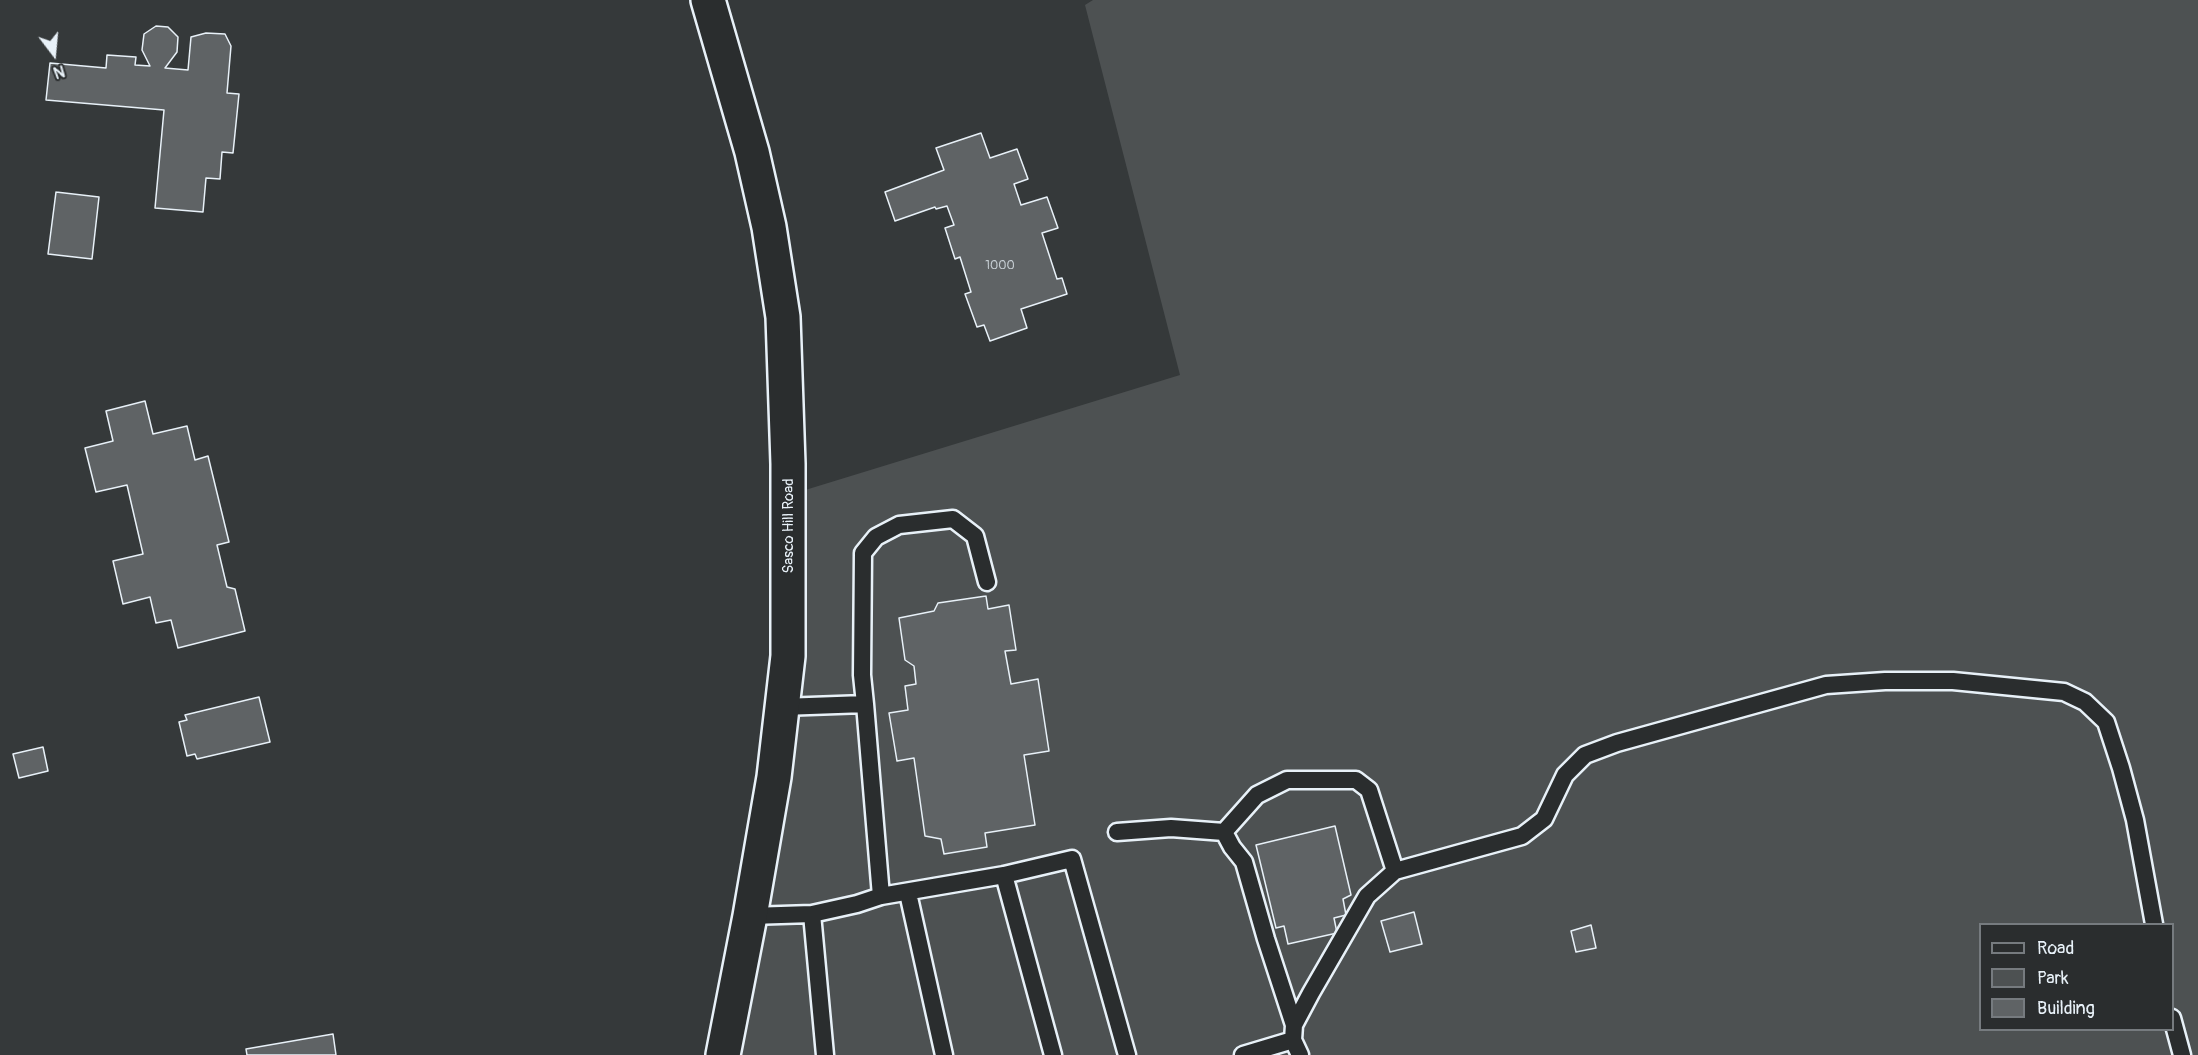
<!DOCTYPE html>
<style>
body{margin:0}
#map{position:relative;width:2198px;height:1055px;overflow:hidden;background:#35393a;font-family:Pangolin,sans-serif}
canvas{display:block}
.legend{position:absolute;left:1979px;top:923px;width:195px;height:108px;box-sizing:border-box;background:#2a2d2e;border:2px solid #767b7f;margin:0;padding:8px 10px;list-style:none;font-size:18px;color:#e8f1f8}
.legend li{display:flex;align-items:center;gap:12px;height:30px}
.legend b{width:30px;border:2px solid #767b7f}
.north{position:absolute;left:24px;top:24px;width:60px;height:60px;-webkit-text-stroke:4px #2a2d2e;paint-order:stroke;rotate:164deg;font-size:16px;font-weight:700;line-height:24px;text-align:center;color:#e8f1f8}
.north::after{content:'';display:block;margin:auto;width:21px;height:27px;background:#e8f1f8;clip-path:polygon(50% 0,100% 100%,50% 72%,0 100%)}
</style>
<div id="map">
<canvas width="2198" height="1055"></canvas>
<ul class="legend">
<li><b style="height:8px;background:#2a2d2e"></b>Road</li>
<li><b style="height:16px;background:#4d5152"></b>Park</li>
<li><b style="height:16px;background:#5f6365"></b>Building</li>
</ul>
<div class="north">N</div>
</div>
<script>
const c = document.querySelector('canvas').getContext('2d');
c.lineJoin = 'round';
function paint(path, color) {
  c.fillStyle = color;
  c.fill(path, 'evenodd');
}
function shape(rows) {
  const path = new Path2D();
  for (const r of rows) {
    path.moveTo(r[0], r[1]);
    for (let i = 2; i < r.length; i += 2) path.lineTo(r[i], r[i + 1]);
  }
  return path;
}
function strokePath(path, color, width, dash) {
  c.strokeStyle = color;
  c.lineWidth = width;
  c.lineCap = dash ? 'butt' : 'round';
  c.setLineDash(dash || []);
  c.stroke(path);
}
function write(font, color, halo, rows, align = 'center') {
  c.font = font + ' Pangolin,sans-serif';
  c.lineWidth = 5;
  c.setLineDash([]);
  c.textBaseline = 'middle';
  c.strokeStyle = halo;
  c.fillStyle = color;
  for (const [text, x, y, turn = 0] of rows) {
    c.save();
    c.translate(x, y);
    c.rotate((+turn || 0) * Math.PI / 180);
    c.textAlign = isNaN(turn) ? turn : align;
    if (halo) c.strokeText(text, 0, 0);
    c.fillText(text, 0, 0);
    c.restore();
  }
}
paint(shape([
 [1093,0,2198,0,2198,1055,736,1055,752,997,792,774,790,702,805,587,802,491,1180,375,1085,5],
 [1980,924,2172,924,2172,1030,1980,1030]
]), '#4d5152');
const building = shape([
 [156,26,168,27,178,37,177,52,165,68,188,70,191,37,206,33,225,34,231,46,227,93,239,94,233,153,222,152,220,179,206,178,203,212,155,208,164,110,46,100,50,63,106,68,107,55,136,57,135,65,150,66,142,50,144,34,156,26],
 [981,133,990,158,1017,149,1028,179,1014,184,1021,205,1047,197,1058,228,1042,233,1057,279,1062,278,1067,294,1021,309,1027,328,990,341,984,325,977,327,965,294,971,292,960,257,955,259,945,228,954,225,947,206,936,209,935,207,895,221,885,192,944,170,936,148,981,133],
 [56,192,99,197,92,259,48,254,56,192],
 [145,401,153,434,187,426,195,460,208,456,229,542,217,545,227,587,235,589,245,631,178,648,171,620,156,623,150,597,123,604,113,561,143,554,127,485,96,492,85,448,113,441,106,411,145,401],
 [986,596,988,609,1009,605,1016,650,1005,651,1011,684,1038,679,1049,751,1024,755,1035,825,985,833,987,847,944,854,941,839,925,836,914,758,897,761,889,713,908,710,905,686,916,684,914,666,905,660,899,618,934,611,938,603,986,596],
 [259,697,270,742,197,759,195,754,187,756,179,722,187,720,185,715,259,697],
 [43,747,48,771,19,778,13,754,43,747],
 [1335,826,1351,895,1343,899,1346,915,1334,918,1337,933,1288,944,1284,926,1276,928,1256,845,1335,826],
 [1414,912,1422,944,1390,952,1381,921,1414,912],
 [1591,925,1596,948,1576,952,1571,931,1591,925],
 [333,1034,336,1055,247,1055,246,1049,333,1034]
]);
paint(building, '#5f6365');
strokePath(building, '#e8f1f8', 1.5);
const lane = shape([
 [865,704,881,896],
 [782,707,865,704,862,675,863,553,876,537,899,525,953,519,975,536,987,582],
 [1117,832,1171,828,1224,832],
 [1224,832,1257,795,1287,780,1356,780,1369,790,1395,871],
 [1224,832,1232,847,1244,862,1266,939,1294,1025],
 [1004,875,1053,1055],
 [908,893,944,1055],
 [812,914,825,1055],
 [750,916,812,914,857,904,881,896,1004,875,1072,859,1127,1055],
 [2172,1018,2182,1055],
 [1243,1055,1293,1040],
 [1300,1055,1293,1040,1294,1025,1311,993,1367,896,1395,871,1522,836,1544,819,1565,775,1585,755,1617,743,1826,685,1885,681,1953,681,2064,692,2085,702,2106,722,2121,768,2135,820,2154,924]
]);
const street = shape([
 [708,0,752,152,769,227,783,317,788,464,788,656,774,777,750,916,723,1055]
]);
strokePath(lane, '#e8f1f8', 21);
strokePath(street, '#e8f1f8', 38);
strokePath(lane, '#2a2d2e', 16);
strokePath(street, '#2a2d2e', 33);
write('12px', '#c6ced3', null, [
 ["1000",1000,266]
]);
write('15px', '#e8f1f8', '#2a2d2e', [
 ["Sasco Hill Road",789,526,-90]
]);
</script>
